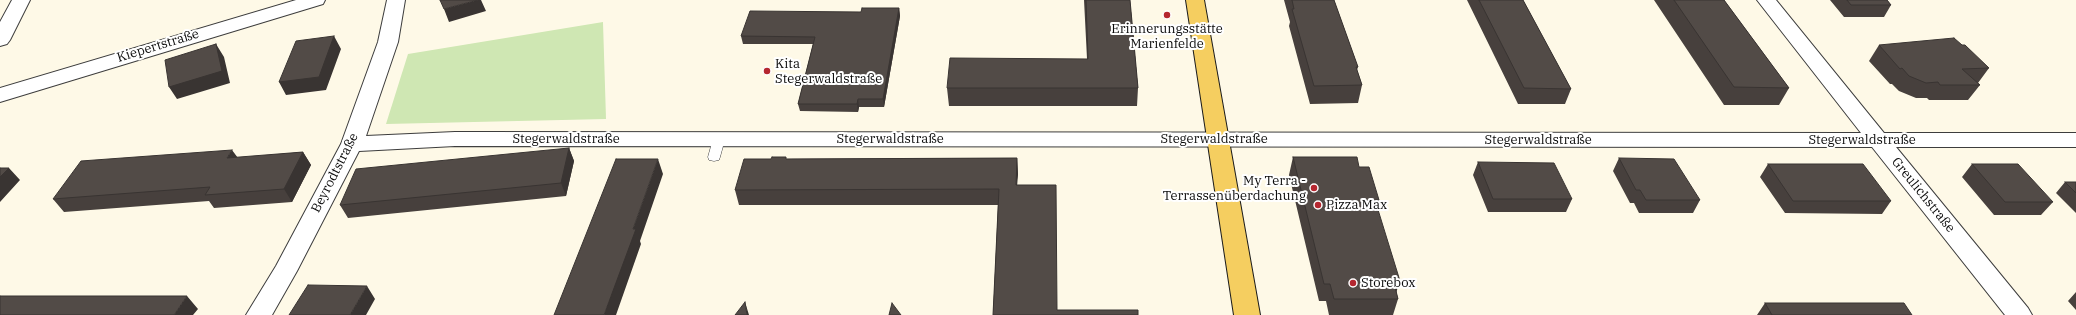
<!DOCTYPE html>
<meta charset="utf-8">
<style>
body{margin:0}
canvas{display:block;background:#fef9e7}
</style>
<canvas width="2076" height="315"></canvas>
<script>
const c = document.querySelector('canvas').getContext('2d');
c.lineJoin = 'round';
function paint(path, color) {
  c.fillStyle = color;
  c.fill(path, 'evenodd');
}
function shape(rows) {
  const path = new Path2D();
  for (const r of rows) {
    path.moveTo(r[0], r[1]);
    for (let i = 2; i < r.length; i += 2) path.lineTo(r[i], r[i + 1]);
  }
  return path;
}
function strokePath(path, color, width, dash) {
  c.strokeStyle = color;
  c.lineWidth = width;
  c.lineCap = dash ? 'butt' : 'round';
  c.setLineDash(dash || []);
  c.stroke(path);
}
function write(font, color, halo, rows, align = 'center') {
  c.font = font + ' "IBM Plex Serif",serif';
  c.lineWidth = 4;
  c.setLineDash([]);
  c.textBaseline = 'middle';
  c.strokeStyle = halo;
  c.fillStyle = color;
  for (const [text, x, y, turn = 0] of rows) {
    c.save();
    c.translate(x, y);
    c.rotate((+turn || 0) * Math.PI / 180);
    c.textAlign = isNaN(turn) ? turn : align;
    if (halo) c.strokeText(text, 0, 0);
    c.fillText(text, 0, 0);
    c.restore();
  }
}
paint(shape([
 [603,22,606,119,386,124,408,54]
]), '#cfe7b3');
const service = shape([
 [719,135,724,136,725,139,720,157,719,160,714,161,709,160,708,157,713,139,714,136,719,135]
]);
const minor = shape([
 [12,0,30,0,10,40,7,44,0,46,0,22,12,0],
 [296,0,325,0,323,4,0,102,0,88,296,0],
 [387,0,405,0,398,42,366,136,455,132,1861,133,1757,0,1776,0,1884,133,2076,133,2076,147,1896,147,2028,308,2032,315,2005,315,1872,147,455,146,359,151,297,271,272,315,246,315,276,266,341,144,378,42,387,0]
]);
const primary = shape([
 [1186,0,1204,0,1260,315,1234,315,1186,0]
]);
strokePath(service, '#3d3d3d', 1);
strokePath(minor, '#3d3d3d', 2);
strokePath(primary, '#1b1b1b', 2);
paint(service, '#fff');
paint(minor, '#fff');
paint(primary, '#f5ce60');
paint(shape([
 [1084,0,1130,0,1138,88,1137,106,949,106,947,88,1087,59],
 [1284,0,1334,0,1358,67,1357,70,1362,85,1358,103,1310,104,1289,26,1290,22],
 [1467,0,1523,0,1571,89,1565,104,1518,104],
 [1654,0,1724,0,1789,88,1779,105,1724,105],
 [1830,0,1887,0,1891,5,1884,17,1844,17],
 [899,8,900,16,884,107,859,107,858,112,800,111,798,104,813,44,743,44,741,36,861,12],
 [1879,45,1962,45,1989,68,1978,83,1980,85,1968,100,1929,100,1927,98,1916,98,1899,91,1892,84,1890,84,1869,61],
 [569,148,574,161,566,196,348,218,340,205],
 [303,152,311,165,292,202,214,208,209,201,64,212,53,199,238,158],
 [1293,157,1379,200,1377,207,1398,299,1393,315,1329,315,1326,301,1319,301,1289,175],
 [1017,158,1018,174,993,315,998,205,739,205,735,190,771,159],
 [1619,158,1700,200,1693,213,1639,213,1634,203,1630,203,1613,171],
 [1478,162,1572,199,1566,212,1488,212,1473,175],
 [1768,164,1891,201,1882,214,1785,213,1760,177],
 [1972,164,2053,202,2041,215,1994,215,1962,177],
 [2065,182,2076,182,2076,213,2056,193],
 [2076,292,2076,310,2068,301],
 [1765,303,1912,315,1757,315]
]), '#47403d');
paint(shape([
 [478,0,481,0,486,11,449,22,444,9],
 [899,8,900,16,884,107,883,99],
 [334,36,341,49,326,90,286,95,279,82],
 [216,44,224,57,230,83,177,99,169,87],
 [858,99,859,107,858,112,857,104],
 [569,148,574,161,566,196,561,183],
 [232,150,241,162,227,158],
 [303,152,311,165,292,202,284,189],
 [1017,158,1018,174,1016,201,1016,185],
 [658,159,663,174,640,241,641,244,616,315,604,315,633,229],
 [9,168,20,180,0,202,0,177],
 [1400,281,1394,299,1394,283],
 [367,286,375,299,366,315,350,315],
 [187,296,198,309,193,315,174,315],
 [745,302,749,315,747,315]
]), '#393432');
const building = shape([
 [440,0,478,0,444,9,440,0],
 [1086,0,1130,0,1138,88,947,88,950,58,1088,59,1086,0],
 [1292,0,1334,0,1358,67,1356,67,1362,85,1314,86,1292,9,1294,9,1292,0],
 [1479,0,1523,0,1571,89,1524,88,1479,0],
 [1674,0,1724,0,1789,88,1734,87,1674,0],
 [1847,0,1887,0,1891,5,1851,5,1847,0],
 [862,8,899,8,883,99,858,99,857,104,798,104,815,37,741,36,750,11,861,12,862,8],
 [334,36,319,77,279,82,296,41,334,36],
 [1954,38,1962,45,1965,45,1989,68,1962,69,1980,85,1940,85,1938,82,1926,83,1909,76,1902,68,1900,69,1879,45,1954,38],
 [216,44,222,71,169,87,165,60,216,44],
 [569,148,561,183,340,205,356,169,569,148],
 [232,150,227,158,303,152,284,189,205,195,210,187,53,199,81,161,232,150],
 [772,157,786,157,786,159,1017,158,1016,185,1056,185,1057,310,1138,310,1138,315,993,315,999,189,735,190,744,159,771,159,772,157],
 [1293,157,1357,157,1359,167,1369,167,1379,200,1375,200,1400,281,1394,283,1398,299,1334,299,1330,284,1324,284,1293,157],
 [1619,158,1674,159,1700,200,1646,200,1640,190,1636,190,1619,158],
 [616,159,658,159,633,229,636,229,604,315,554,315,616,159],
 [1478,162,1554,163,1572,199,1493,199,1478,162],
 [1768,164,1863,164,1891,201,1793,201,1768,164],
 [1972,164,2018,164,2053,202,2005,202,1972,164],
 [0,168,9,168,0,177,0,168],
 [2065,182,2076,182,2076,193,2065,182],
 [308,285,367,286,350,315,289,315,308,285],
 [0,296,187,296,174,315,0,315,0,296],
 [745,302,747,315,735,315,745,302],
 [892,303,901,315,889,315,892,303],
 [1765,303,1904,303,1912,315,1772,315,1765,303]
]);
paint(building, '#524b47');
strokePath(building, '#393432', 1);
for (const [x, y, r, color] of [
 [1167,15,4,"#b52730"],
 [767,71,4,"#b52730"],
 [1314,188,4,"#b52730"],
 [1318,205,4,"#b52730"],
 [1353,283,4,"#b52730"]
]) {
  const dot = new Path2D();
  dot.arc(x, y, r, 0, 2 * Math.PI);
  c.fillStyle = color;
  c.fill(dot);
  strokePath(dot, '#fff', 1.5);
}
write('13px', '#0a0a0a', '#fff', [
 ["Erinnerungsstätte",1167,29,"center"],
 ["Marienfelde",1167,44,"center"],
 ["Kita",775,64],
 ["Stegerwaldstraße",775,79],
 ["My Terra -",1306,181,"right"],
 ["Terrassenüberdachung",1306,196,"right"],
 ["Pizza Max",1326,205],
 ["Storebox",1361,283]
], 'left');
write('13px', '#0a0a0a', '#fff', [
 ["Kiepertstraße",158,46,-17],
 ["Stegerwaldstraße",566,139],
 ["Stegerwaldstraße",890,139],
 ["Stegerwaldstraße",1214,139],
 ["Stegerwaldstraße",1538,140],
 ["Stegerwaldstraße",1862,140],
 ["Beyrodtstraße",335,173,-63],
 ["Greulichstraße",1923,195,51]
]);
</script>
